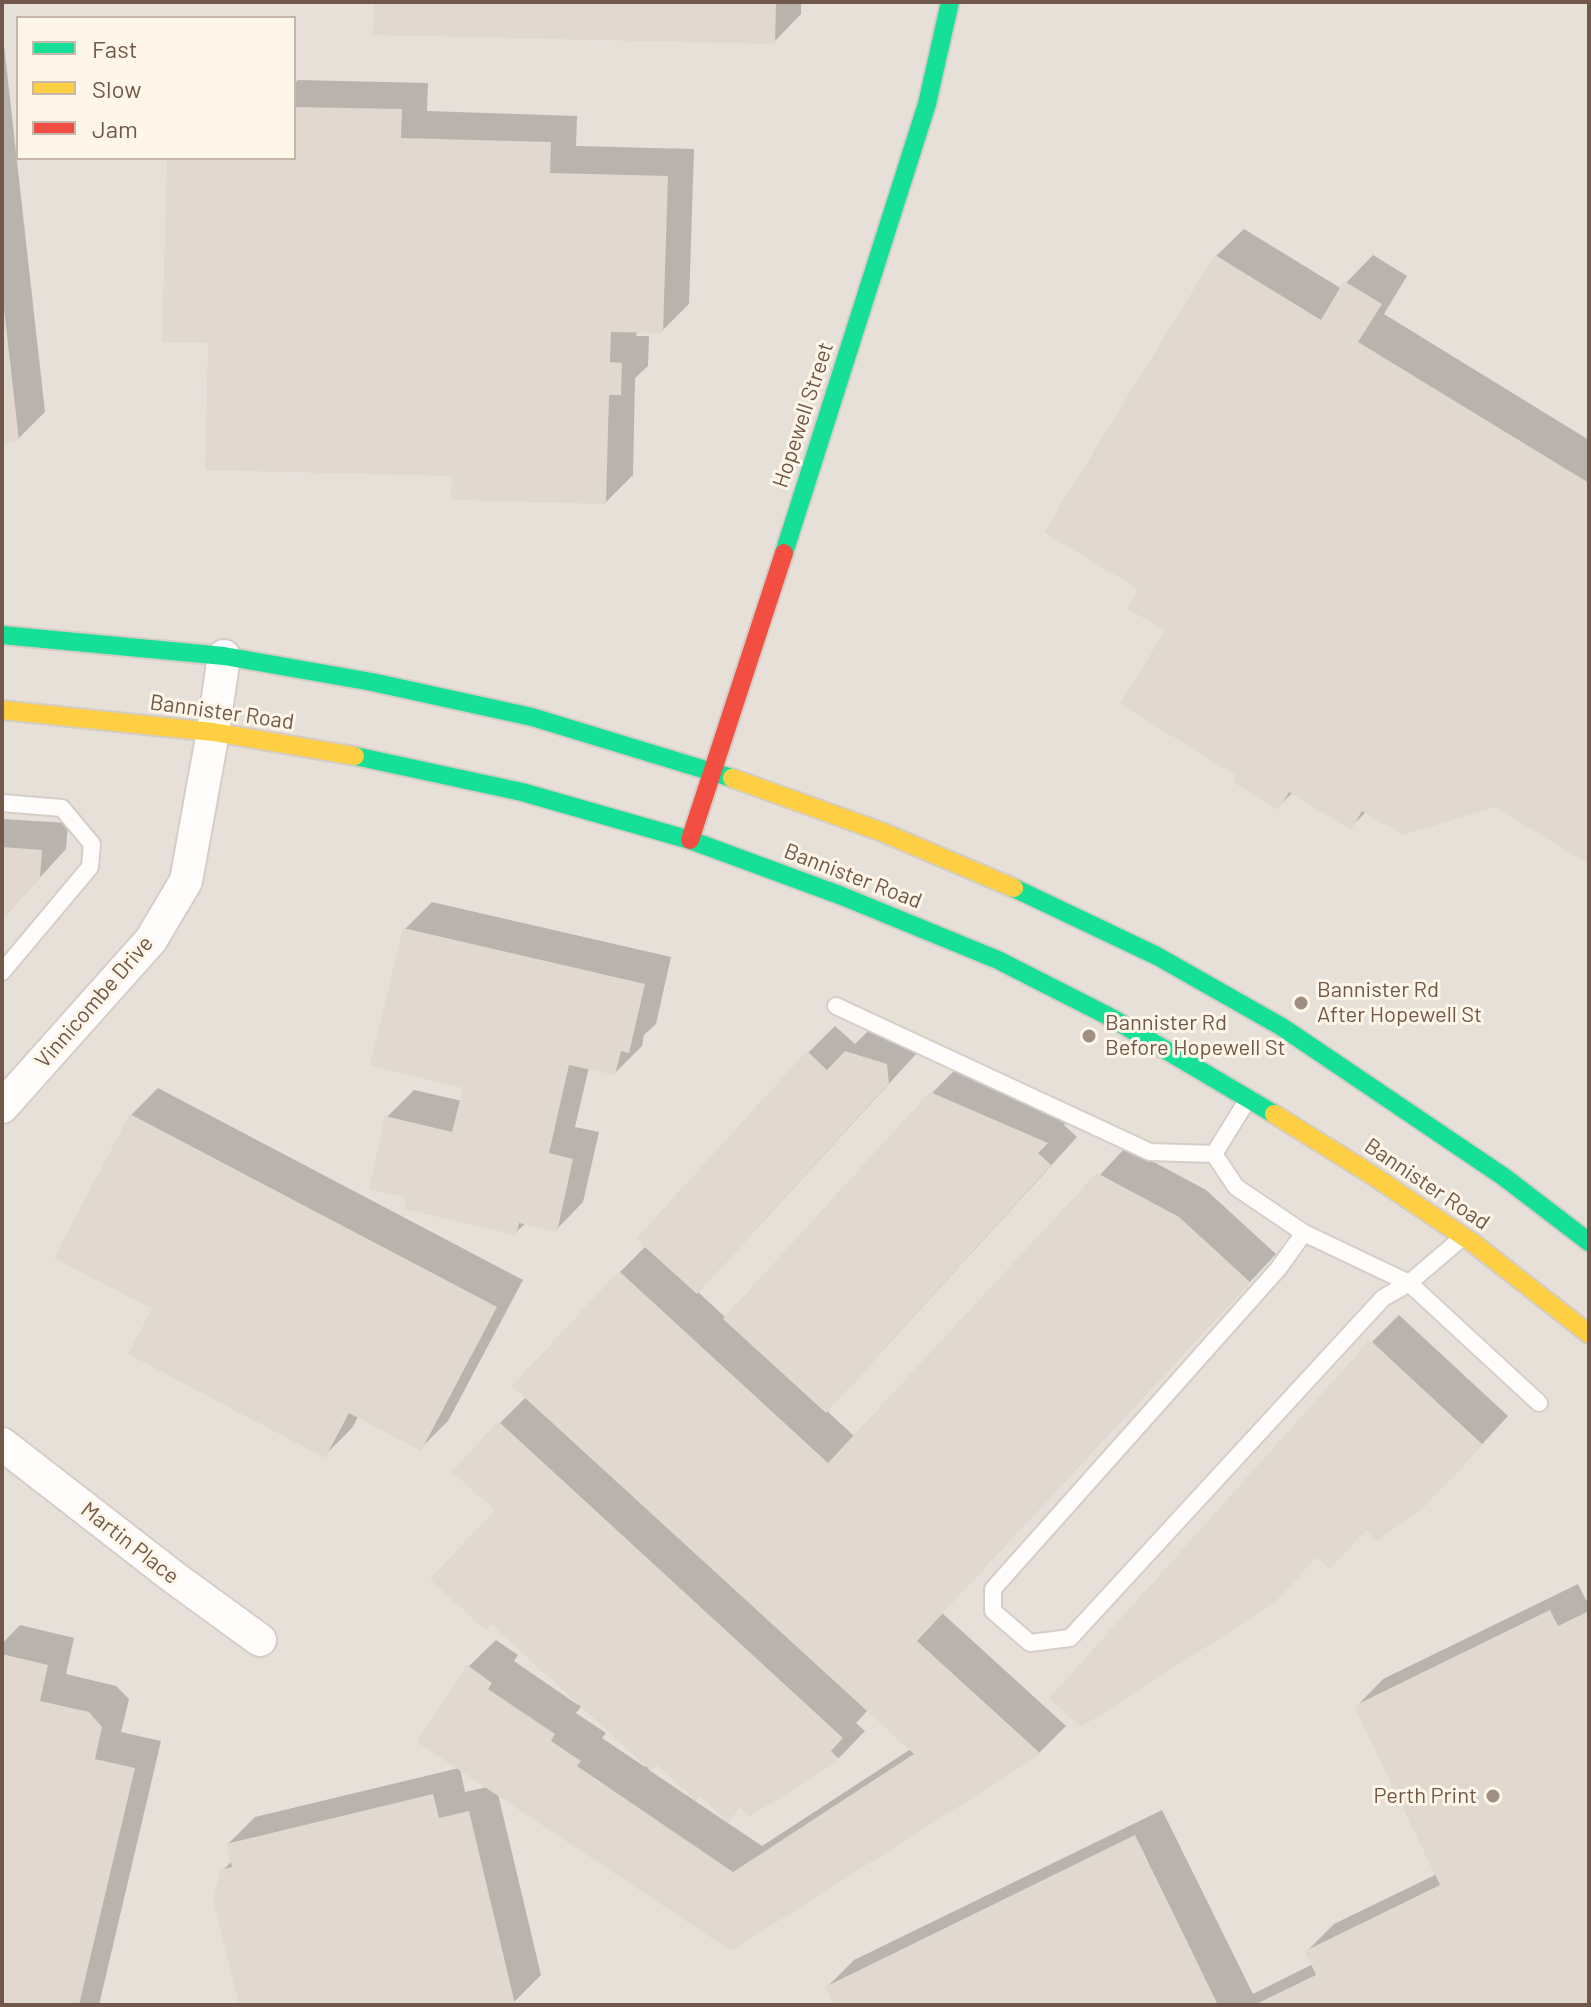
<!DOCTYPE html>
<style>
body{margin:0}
#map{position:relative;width:1591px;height:2007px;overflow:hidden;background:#f5f1e8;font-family:Barlow,sans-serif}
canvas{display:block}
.frame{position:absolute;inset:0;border:4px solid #71584a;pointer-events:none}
.legend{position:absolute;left:16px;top:16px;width:280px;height:144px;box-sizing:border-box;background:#fef6e8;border:2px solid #c6b7a9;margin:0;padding:10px 14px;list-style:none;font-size:24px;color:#71584a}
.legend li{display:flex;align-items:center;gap:16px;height:40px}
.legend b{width:40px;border:2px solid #c6b7a9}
</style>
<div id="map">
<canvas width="1591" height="2007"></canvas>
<div class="frame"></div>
<ul class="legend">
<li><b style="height:10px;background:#16e098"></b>Fast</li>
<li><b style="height:10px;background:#ffcf43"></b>Slow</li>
<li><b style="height:10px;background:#f24e42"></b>Jam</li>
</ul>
</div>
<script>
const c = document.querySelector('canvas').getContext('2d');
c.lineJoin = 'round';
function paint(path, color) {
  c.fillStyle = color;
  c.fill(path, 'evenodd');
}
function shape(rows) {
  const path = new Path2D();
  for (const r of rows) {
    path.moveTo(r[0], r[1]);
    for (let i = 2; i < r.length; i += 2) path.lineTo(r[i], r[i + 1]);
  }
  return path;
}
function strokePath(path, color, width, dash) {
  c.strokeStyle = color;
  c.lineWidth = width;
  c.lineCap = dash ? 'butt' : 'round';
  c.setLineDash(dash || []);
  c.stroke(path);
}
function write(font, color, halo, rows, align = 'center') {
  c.font = font + ' Barlow,sans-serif';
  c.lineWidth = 6;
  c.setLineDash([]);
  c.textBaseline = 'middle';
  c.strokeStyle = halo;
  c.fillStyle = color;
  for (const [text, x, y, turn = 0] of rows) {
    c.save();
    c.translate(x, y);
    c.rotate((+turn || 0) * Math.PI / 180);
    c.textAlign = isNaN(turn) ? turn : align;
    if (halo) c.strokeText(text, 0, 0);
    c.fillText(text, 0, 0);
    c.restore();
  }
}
paint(shape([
 [2,2,1589,2,1589,2005,2,2005],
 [18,18,294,18,294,158,18,158]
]), '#e7e0d9');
paint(shape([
 [376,2,801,2,801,14,774,42],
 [2,27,45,412,18,439,2,441],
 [298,80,428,83,427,111,577,116,576,146,694,149,689,304,662,331,637,331,636,336,649,336,648,366,635,378,633,475,606,502,454,475,210,342,169,158,294,158,294,84],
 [1244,229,1342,289,1346,283,1373,255,1407,276,1384,314,1589,440,1589,862,1496,805,1367,811,1350,828,1293,792,1278,807,1240,775,1167,630,1141,589,1216,256],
 [2,819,68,823,66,849,2,919],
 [432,902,671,957,656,1024,644,1035,642,1046,615,1073,589,1067,575,1127,599,1132,583,1202,556,1230,526,1223,515,1233,409,1196,387,1117,414,1090,462,1101,465,1086,405,929],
 [874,1025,913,1037,916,1054,724,1264,697,1291,726,1318,932,1093,959,1066,1073,1115,1064,1125,1077,1137,853,1383,826,1410,855,1437,1126,1147,1206,1190,1276,1254,942,1613,1066,1726,1039,1753,731,1949,498,1794,541,1975,514,2002,500,2005,241,2005,222,1871,232,1861,228,1844,255,1817,459,1768,468,1667,496,1640,518,1655,514,1661,578,1705,579,1703,497,1510,500,1423,527,1396,620,1272,646,1246,808,1053,835,1026,855,1044],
 [582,1705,646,1765,645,1767,602,1738,606,1733,576,1713],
 [868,1710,911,1749,762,1846,649,1770,657,1762,700,1793,741,1806,749,1814,839,1758,865,1731,856,1723],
 [460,1768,488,1787,465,1792],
 [158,1088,523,1280,448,1421,421,1448,359,1415,352,1428,325,1455,154,1308,131,1115],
 [1399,1315,1508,1416,1451,1478,1372,1342],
 [1578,1584,1586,1600,1589,1599,1589,2005,836,2005,827,1987,854,1960,1162,1810,1253,1994,1313,1964,1307,1951,1334,1924,1437,1874,1356,1707,1383,1679],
 [20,1625,74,1638,66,1674,116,1686,129,1699,121,1732,161,1741,99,2005,2,2005,2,1644]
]), '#0003');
paint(shape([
 [374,2,776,2,775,44,373,35],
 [294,107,402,109,401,138,551,142,550,173,668,176,663,333,611,332,610,362,622,363,621,395,609,395,606,504,451,500,452,476,205,470,208,343,162,342,167,158,294,158],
 [1215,255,1321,320,1344,281,1382,304,1358,342,1589,483,1589,864,1495,807,1403,835,1362,811,1351,830,1289,792,1278,810,1233,782,1237,776,1120,704,1165,631,1127,608,1138,589,1044,532],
 [2,308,4,308,19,441,2,443],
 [2,847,42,850,40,878,2,919],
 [403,928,645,984,629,1053,621,1051,615,1075,569,1065,549,1153,573,1159,557,1232,519,1223,516,1235,404,1209,406,1197,369,1189,385,1116,452,1132,463,1088,370,1066],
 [807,1051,827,1070,845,1051,887,1064,889,1083,697,1294,636,1239],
 [930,1092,1048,1143,1038,1153,1051,1165,826,1413,723,1319],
 [130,1114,497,1307,421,1451,349,1413,325,1458,128,1354,152,1309,54,1258],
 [1097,1173,1179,1217,1250,1282,917,1641,1041,1754,731,1951,417,1742,467,1665,492,1683,488,1689,555,1734,551,1741,581,1761,577,1766,733,1872,914,1754,512,1386,619,1271,828,1463],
 [1370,1340,1483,1445,1424,1507,1377,1541,1366,1530,1330,1569,1317,1557,1274,1603,1081,1727,1049,1699],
 [498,1421,843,1738,831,1751,840,1760,749,1817,740,1808,728,1822,700,1796,696,1801,657,1765,651,1771,491,1624,486,1631,430,1579,495,1510,452,1472],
 [1550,1610,1558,1626,1589,1611,1589,2005,1254,2005,1316,1975,1305,1951,1440,1885,1354,1706],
 [2,1654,48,1665,40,1701,89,1712,102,1727,95,1759,135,1768,79,2005,2,2005],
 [433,1794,439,1818,469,1811,515,2004,509,2005,239,2005,213,1898,221,1870,232,1867,226,1844],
 [1135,1835,1218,2005,834,2005,825,1987]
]), '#e1d8d0');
const lane = shape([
 [2,803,62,808,92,844,90,867,2,972],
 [836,1006,1150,1152,1214,1154],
 [1248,1099,1214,1154,1236,1187,1304,1233,1278,1269,993,1589,993,1611,1030,1643,1070,1638,1383,1298,1409,1283,1539,1403],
 [1304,1233,1409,1283,1463,1237]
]);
const street = shape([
 [2,1107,151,940,186,881,213,732,224,656],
 [2,1444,176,1579,260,1640]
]);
const fast = shape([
 [784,553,927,104,950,2],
 [2,635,224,656,372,682,532,717,732,778],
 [355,756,522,792,690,840,842,896,998,960,1110,1017,1274,1114],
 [1014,888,1157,956,1282,1027,1504,1177,1589,1242]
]);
const slow = shape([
 [2,710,213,732,355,756],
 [732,778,882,832,1014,888],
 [1274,1114,1372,1175,1473,1243,1589,1334]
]);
const jam = shape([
 [690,840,784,553]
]);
strokePath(lane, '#d4cec6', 20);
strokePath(street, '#d4cec6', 36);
strokePath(fast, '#d4cdc4', 22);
strokePath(slow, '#d4cdc4', 22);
strokePath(jam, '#d4cdc4', 22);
strokePath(lane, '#fefdfc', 16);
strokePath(street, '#fefdfc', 32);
strokePath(fast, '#16e098', 18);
strokePath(slow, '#ffcf43', 18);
strokePath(jam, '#f24e42', 18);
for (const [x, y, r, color] of [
 [1301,1003,8,"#9f8e81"],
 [1089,1036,8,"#9f8e81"],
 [1493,1796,8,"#9f8e81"]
]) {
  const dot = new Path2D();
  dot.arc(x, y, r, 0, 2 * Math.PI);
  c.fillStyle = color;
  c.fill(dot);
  strokePath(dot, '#fef6e8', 3);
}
write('22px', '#71584a', '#fef6e8', [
 ["Hopewell Street",803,415,-72],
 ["Bannister Road",222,712,8],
 ["Bannister Road",853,876,21],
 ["Vinnicombe Drive",94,1002,-49],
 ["Bannister Road",1427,1184,34],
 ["Martin Place",130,1543,38]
]);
write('22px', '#71584a', '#fef6e8', [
 ["Bannister Rd",1317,990],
 ["After Hopewell St",1317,1015],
 ["Bannister Rd",1105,1023],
 ["Before Hopewell St",1105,1048],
 ["Perth Print",1477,1796,"right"]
], 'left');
</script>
